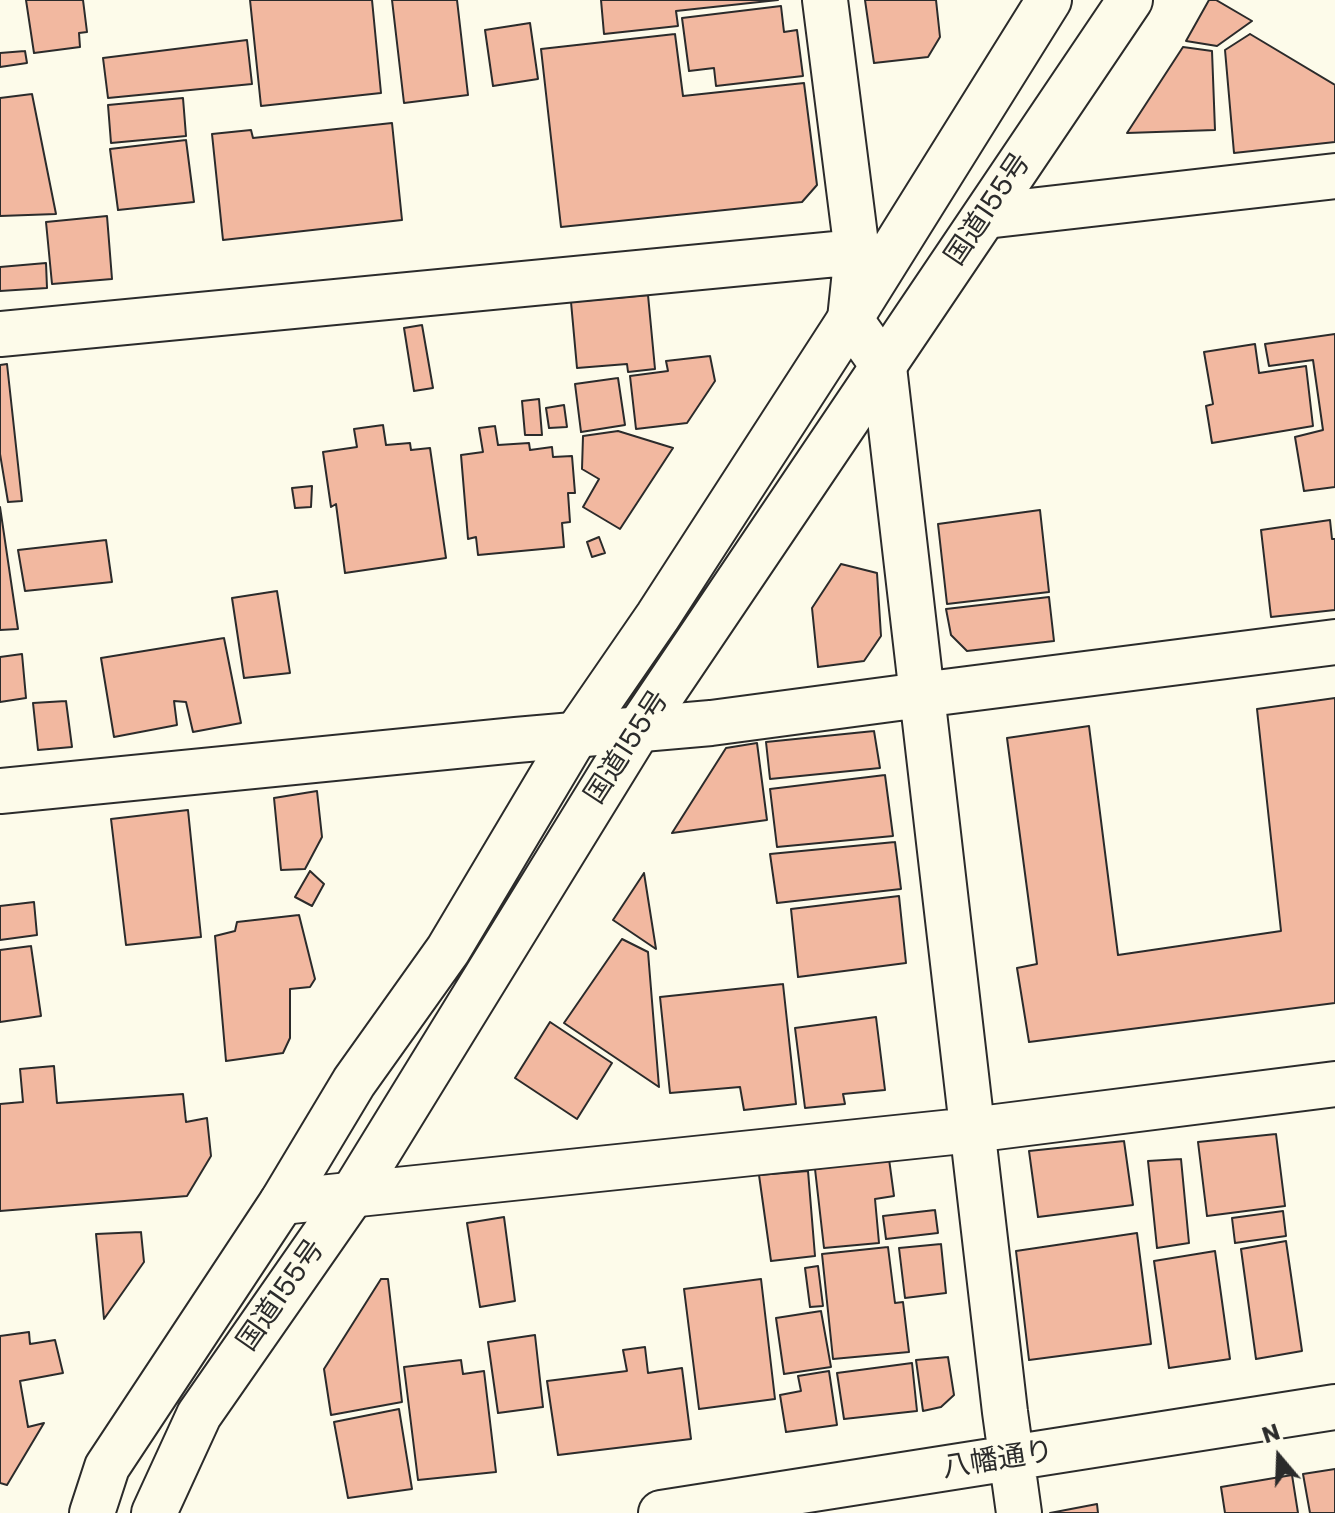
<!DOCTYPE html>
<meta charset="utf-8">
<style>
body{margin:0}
#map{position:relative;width:1335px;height:1513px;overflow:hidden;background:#fdfbea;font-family:Poppins,sans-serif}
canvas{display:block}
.north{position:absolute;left:1239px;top:1417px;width:80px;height:80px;-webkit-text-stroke:6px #fdfbea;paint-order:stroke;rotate:341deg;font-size:22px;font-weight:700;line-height:32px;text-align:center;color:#2b2b2b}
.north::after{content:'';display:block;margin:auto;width:28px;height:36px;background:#2b2b2b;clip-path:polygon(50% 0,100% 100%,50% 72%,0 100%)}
</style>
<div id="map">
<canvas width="1335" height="1513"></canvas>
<div class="north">N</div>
</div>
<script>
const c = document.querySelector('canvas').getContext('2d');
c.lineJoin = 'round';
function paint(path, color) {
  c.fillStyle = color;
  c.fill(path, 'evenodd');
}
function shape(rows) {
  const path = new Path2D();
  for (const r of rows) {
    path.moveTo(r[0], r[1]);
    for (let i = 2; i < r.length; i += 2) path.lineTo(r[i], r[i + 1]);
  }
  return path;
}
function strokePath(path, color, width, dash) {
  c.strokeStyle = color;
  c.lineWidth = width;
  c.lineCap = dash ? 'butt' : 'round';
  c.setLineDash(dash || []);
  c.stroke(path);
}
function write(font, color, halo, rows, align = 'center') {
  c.font = font + ' Poppins,"Noto Sans JP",sans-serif';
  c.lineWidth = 6;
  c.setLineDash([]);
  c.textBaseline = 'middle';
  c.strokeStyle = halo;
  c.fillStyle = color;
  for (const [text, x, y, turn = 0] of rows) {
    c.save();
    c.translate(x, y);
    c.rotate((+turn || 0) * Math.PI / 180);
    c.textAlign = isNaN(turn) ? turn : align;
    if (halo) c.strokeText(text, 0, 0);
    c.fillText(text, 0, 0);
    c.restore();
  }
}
const building = shape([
 [26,0,83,0,87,32,79,33,80,47,34,53,26,0],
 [250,0,372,0,381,93,261,106,250,0],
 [392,0,457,0,468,95,404,103,392,0],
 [601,0,778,0,676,11,678,26,604,34,601,0],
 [865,0,936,0,940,37,928,57,874,63,865,0],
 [1209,0,1216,0,1252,21,1217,46,1186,41,1209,0],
 [781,6,784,32,797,30,803,76,716,86,714,68,689,71,682,18,781,6],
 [530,23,538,79,493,86,485,30,530,23],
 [675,34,683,96,804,83,817,185,802,202,561,227,541,49,675,34],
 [1250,34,1335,85,1335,142,1234,153,1225,50,1250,34],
 [247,40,252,84,108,98,103,58,247,40],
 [1183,47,1212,51,1215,130,1127,133,1183,47],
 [25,51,27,63,0,67,0,53,25,51],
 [32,94,56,214,0,216,0,98,32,94],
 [183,98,186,136,111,143,108,105,183,98],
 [392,123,402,220,223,240,212,134,251,130,253,138,392,123],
 [186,140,194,202,118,210,110,149,186,140],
 [107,216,112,279,52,284,46,222,107,216],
 [46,263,47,288,0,291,0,267,46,263],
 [648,295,655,369,628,372,627,364,577,368,571,302,648,295],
 [422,325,433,388,414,391,404,328,422,325],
 [1335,334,1335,487,1304,491,1295,437,1323,430,1313,360,1269,366,1265,344,1335,334],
 [1255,344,1259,373,1306,366,1313,426,1212,443,1206,406,1213,404,1204,352,1255,344],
 [710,356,715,381,687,423,636,429,630,376,668,371,666,361,710,356],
 [7,364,22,501,8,502,0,454,0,365,7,364],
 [618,378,625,425,581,432,575,384,618,378],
 [539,399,542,435,525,435,522,401,539,399],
 [564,405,567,427,549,428,546,408,564,405],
 [383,425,386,445,410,443,411,450,430,448,446,558,345,573,336,504,331,507,323,452,357,447,354,429,383,425],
 [495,426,498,445,529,443,530,450,552,447,553,457,572,456,575,493,568,493,570,522,562,523,564,547,478,555,476,537,468,539,461,455,483,452,479,428,495,426],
 [618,431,673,448,620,529,583,507,599,479,582,469,583,436,618,431],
 [312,486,311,507,295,508,292,488,312,486],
 [0,507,18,629,0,630,0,507],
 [1040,510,1049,592,947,604,938,524,1040,510],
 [1330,520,1332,539,1335,539,1335,610,1271,617,1261,530,1330,520],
 [599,537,605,553,592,557,587,542,599,537],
 [106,540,112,582,25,591,18,550,106,540],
 [841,564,877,573,881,636,864,661,818,667,812,608,841,564],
 [277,591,290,673,244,678,232,598,277,591],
 [1049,597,1054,641,967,651,951,635,946,609,1049,597],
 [224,638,241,723,193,732,186,702,174,701,177,725,114,737,101,658,224,638],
 [22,654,26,698,0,702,0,657,22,654],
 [1335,698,1335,1003,1029,1042,1017,968,1037,964,1007,738,1089,726,1118,955,1281,931,1257,709,1335,698],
 [66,701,72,747,38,750,33,703,66,701],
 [874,731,880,768,770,779,766,742,874,731],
 [757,743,767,820,672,833,726,748,757,743],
 [885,775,893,836,777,847,770,789,885,775],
 [317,791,322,837,305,869,281,870,274,798,317,791],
 [188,810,201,937,126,945,111,819,188,810],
 [895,842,901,889,777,903,770,854,895,842],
 [310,871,324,884,312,906,295,897,310,871],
 [644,873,656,949,613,920,644,873],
 [899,896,906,963,798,977,791,909,899,896],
 [34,902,37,935,0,940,0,906,34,902],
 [299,915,315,979,310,987,290,989,290,1038,283,1053,226,1061,215,936,235,931,237,922,299,915],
 [622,939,648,952,659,1087,564,1023,622,939],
 [31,946,41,1016,0,1022,0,950,31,946],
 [783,984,796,1104,744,1110,740,1087,670,1093,660,997,783,984],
 [876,1017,885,1090,843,1094,845,1104,805,1108,795,1028,876,1017],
 [550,1022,612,1063,577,1119,515,1078,550,1022],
 [54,1066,57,1103,183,1094,186,1122,207,1118,211,1156,187,1196,0,1211,0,1104,23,1102,20,1069,54,1066],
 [1276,1134,1285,1206,1207,1216,1198,1142,1276,1134],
 [1124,1141,1133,1205,1038,1217,1029,1151,1124,1141],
 [889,1159,894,1196,875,1199,879,1243,824,1248,815,1169,889,1159],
 [1181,1159,1189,1243,1157,1248,1148,1161,1181,1159],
 [808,1171,815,1256,771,1261,759,1175,808,1171],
 [935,1210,938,1233,886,1239,883,1216,935,1210],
 [1283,1211,1286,1236,1235,1243,1232,1218,1283,1211],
 [504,1217,515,1301,480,1307,467,1223,504,1217],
 [141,1232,144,1262,104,1319,96,1234,141,1232],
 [1137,1233,1151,1344,1029,1360,1016,1251,1137,1233],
 [1286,1241,1302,1351,1256,1359,1241,1249,1286,1241],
 [941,1244,946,1293,905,1298,899,1248,941,1244],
 [888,1247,895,1303,903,1302,909,1352,833,1359,822,1254,888,1247],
 [1215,1251,1230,1359,1169,1368,1154,1261,1215,1251],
 [818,1266,823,1306,810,1307,805,1268,818,1266],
 [381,1279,388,1279,402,1402,331,1415,324,1369,381,1279],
 [761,1279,775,1399,699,1409,684,1289,761,1279],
 [821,1311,831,1367,784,1374,776,1318,821,1311],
 [29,1332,30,1344,55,1340,63,1373,20,1381,28,1427,44,1423,7,1485,0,1483,0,1336,29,1332],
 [535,1335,543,1407,498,1413,488,1342,535,1335],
 [645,1347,648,1373,682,1368,691,1439,558,1455,547,1381,627,1371,623,1350,645,1347],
 [948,1357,954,1395,941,1407,923,1411,916,1360,948,1357],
 [461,1360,463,1374,484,1371,496,1472,418,1480,404,1367,461,1360],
 [912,1363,917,1411,844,1419,837,1373,912,1363],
 [829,1371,837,1425,786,1432,780,1395,801,1391,798,1376,829,1371],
 [399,1409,412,1489,348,1498,334,1422,399,1409],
 [1335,1469,1335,1513,1310,1513,1303,1474,1335,1469],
 [1292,1475,1298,1513,1225,1513,1221,1487,1292,1475],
 [1097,1504,1098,1513,1050,1513,1097,1504]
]);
paint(building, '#f2b8a0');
strokePath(building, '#2b2b2b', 2);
const minor = shape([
 [825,0,857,252,850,319,884,367,1005,1412,1019,1513],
 [986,216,1335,176],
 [0,334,857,252],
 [0,791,516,740,711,723,921,695,1335,642],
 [282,1202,972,1130,1335,1084],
 [661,1513,1335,1407]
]);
const highway = shape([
 [92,1513,107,1467,282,1202,354,1082,448,950,576,735,658,616,850,319,1049,0],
 [154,1513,199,1415,352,1195,638,730,1130,0]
]);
strokePath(minor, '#2b2b2b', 48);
strokePath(highway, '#2b2b2b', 48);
strokePath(minor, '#fdfbea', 44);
strokePath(highway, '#fdfbea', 44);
write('28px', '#2b2b2b', '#fdfbea', [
 ["国道155号",989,210,-56],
 ["国道155号",628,748,-57],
 ["国道155号",282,1296,-55],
 ["八幡通り",998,1461,-9]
]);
</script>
